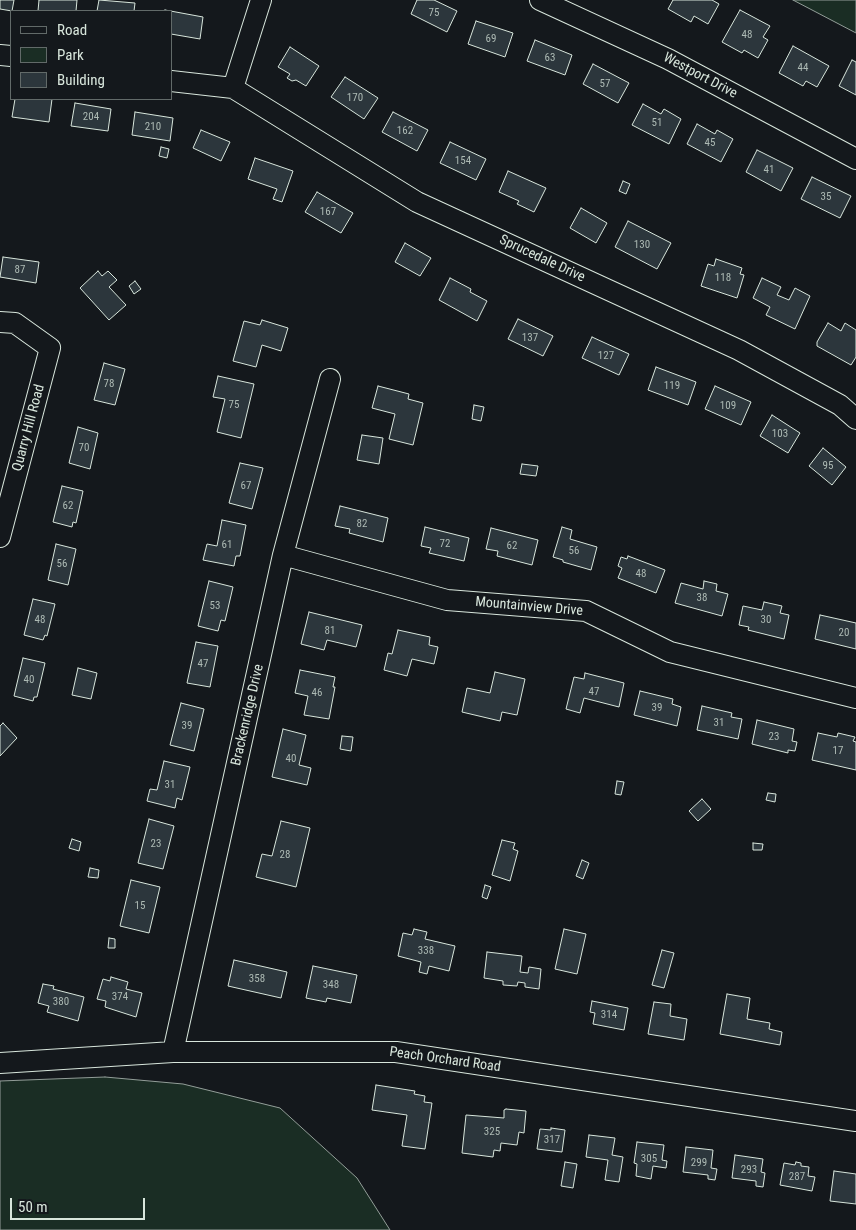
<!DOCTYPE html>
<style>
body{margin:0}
#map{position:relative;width:856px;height:1230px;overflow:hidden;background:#14181c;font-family:"Roboto Condensed",sans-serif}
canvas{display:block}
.legend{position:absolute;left:10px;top:10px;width:162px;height:90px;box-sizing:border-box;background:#14181c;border:1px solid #626a69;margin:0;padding:6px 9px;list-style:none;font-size:15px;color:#d8e6dc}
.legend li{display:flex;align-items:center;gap:10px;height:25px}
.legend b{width:25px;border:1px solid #626a69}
.scale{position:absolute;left:10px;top:1198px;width:135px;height:22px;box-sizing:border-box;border:2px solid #d8e6dc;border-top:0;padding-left:6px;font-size:15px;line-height:18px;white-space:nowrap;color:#d8e6dc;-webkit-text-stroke:4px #14181c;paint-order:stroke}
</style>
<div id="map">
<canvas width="856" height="1230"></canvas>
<ul class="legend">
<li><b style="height:6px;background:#14181c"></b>Road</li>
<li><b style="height:14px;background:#1a2d24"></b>Park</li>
<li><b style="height:14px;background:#2c363c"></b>Building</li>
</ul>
<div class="scale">50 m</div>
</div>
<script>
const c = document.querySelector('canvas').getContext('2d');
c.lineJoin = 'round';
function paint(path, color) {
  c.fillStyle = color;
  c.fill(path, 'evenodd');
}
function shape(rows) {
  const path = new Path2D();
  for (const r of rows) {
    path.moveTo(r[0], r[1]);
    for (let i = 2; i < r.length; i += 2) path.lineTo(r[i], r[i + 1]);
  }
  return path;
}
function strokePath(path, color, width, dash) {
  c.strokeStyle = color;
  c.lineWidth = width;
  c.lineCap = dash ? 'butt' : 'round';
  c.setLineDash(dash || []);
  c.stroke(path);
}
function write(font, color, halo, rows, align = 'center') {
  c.font = font + ' "Roboto Condensed",sans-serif';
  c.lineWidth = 4;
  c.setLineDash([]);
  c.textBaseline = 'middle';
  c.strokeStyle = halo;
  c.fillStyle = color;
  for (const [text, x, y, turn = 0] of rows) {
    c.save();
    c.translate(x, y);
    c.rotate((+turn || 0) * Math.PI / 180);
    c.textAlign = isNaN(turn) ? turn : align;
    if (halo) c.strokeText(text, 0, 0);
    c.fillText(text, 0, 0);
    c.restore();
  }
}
const green = shape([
 [793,0,856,0,856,33,793,0],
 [105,1077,183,1084,280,1108,357,1178,390,1230,0,1230,0,1081,105,1077]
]);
paint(green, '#1a2d24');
strokePath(green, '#939e99', 1);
const building = shape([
 [0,0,14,0,12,11,0,9,0,0],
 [39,0,77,0,76,11,38,11,39,0],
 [99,0,135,3,134,11,97,11,99,0],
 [417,0,434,0,457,11,447,32,411,14,417,0],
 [673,0,712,0,719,4,708,24,694,16,691,22,668,9,673,0],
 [165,10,203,17,200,39,171,34,171,11,165,11,165,10],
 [740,10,770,26,763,37,768,40,758,58,744,50,742,53,722,42,740,10],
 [476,21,513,33,505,57,468,44,476,21],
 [535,40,572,55,565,75,527,61,535,40],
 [793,46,829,66,817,87,806,81,803,86,779,73,793,46],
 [290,47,319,66,306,86,296,80,292,81,287,78,290,74,278,67,290,47],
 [852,60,856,62,856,95,839,86,852,60],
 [593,64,629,83,618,103,583,84,593,64],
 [345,77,378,98,364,119,331,97,345,77],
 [15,99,52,99,49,122,12,117,15,99],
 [75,103,111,109,108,131,71,126,75,103],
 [643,104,661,114,664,109,681,119,669,144,632,125,643,104],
 [135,112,173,118,170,141,132,135,135,112],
 [393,112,428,130,417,151,382,132,393,112],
 [697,124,715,134,717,130,733,139,721,162,687,144,697,124],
 [201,130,230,142,221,161,193,148,201,130],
 [450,142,486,159,476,180,440,163,450,142],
 [161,147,169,149,167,158,159,156,161,147],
 [757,150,793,168,781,191,746,172,757,150],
 [255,158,293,171,282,202,273,199,277,189,248,179,255,158],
 [508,171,546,188,534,212,517,204,519,201,499,192,508,171],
 [812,177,851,196,840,218,801,199,812,177],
 [623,181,630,184,626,194,619,191,623,181],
 [317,192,353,213,341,233,305,212,317,192],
 [581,208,607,223,596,243,570,228,581,208],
 [628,221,671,243,657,269,615,247,628,221],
 [405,243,431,258,420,276,395,262,405,243],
 [3,257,39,262,36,283,0,277,3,257],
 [716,259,742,268,740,274,744,275,737,298,701,286,708,264,714,266,716,259],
 [98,271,102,276,108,271,117,280,109,287,126,305,109,320,80,288,98,271],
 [450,278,471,289,470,292,487,301,477,321,439,300,450,278],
 [762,278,781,287,777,295,789,300,795,288,810,296,795,329,766,315,770,307,753,298,762,278],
 [135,281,141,289,134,294,129,286,135,281],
 [518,319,553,336,543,356,508,339,518,319],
 [262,320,288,328,281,351,262,345,256,367,233,361,244,321,260,325,262,320],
 [828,323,841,331,845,323,856,330,856,357,851,365,817,346,817,342,828,323],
 [592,337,629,354,619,375,582,358,592,337],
 [104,363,125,369,115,405,94,400,104,363],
 [656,367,696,382,688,405,648,390,656,367],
 [218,376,254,384,241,438,217,432,225,399,213,397,218,376],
 [378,386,409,394,408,399,423,403,413,445,389,439,395,414,372,408,378,386],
 [715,386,751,402,741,425,705,409,715,386],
 [474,405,484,407,481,421,472,419,474,405],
 [772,415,800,433,788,453,760,436,772,415],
 [78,427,98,433,90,469,69,463,78,427],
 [362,435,383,438,379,464,357,460,362,435],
 [823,448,846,467,832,485,809,466,823,448],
 [240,463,263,468,252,509,229,503,240,463],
 [522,464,538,466,536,476,520,474,522,464],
 [62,486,83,491,76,523,73,522,72,527,53,522,62,486],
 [340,506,388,518,383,542,349,533,350,529,335,526,340,506],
 [222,520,246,525,240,556,236,556,234,566,203,560,207,544,217,546,222,520],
 [425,527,469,538,464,561,429,553,431,548,421,546,425,527],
 [562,527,572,530,570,539,597,547,591,570,563,562,563,560,553,557,562,527],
 [491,528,538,540,532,565,497,556,498,551,486,549,491,528],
 [56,544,76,549,68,585,48,580,56,544],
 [628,556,665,570,656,593,618,578,622,568,618,566,621,557,627,559,628,556],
 [209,581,233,587,225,621,221,620,218,631,198,626,209,581],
 [704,581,717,584,716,591,728,594,722,616,675,603,681,583,703,589,704,581],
 [33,599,55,604,47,636,45,635,43,640,24,635,33,599],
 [764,602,782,606,780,613,789,615,784,639,748,630,749,627,739,625,743,606,762,610,764,602],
 [309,612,362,625,356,647,327,640,324,650,301,644,309,612],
 [820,615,856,623,856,649,815,639,820,615],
 [398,630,430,637,429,645,438,647,434,664,412,659,407,676,384,670,388,653,392,654,398,630],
 [196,642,218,646,210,687,187,683,196,642],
 [23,658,45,663,37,697,34,697,33,701,14,696,23,658],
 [78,668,97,673,91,699,72,695,78,668],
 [300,670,335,677,333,687,335,687,329,719,304,715,308,696,295,693,300,670],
 [495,672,525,679,517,715,502,712,500,721,462,712,467,688,490,693,495,672],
 [585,673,624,683,619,707,584,698,580,713,566,709,574,677,584,679,585,673],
 [640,691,673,699,672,704,681,707,677,726,634,715,640,691],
 [181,703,204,709,194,751,170,745,181,703],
 [702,706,732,713,731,717,742,719,738,739,697,730,702,706],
 [757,720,794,729,792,741,797,742,795,751,788,750,788,753,752,744,757,720],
 [3,723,17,738,0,756,0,726,3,723],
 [283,729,306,735,299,765,311,768,307,785,272,777,283,729],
 [818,733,837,737,838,733,855,737,853,741,856,742,856,770,812,760,818,733],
 [342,736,353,737,351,751,340,749,342,736],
 [164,761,190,767,182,800,177,798,175,808,147,801,150,789,157,790,164,761],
 [617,781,624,782,621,795,615,794,617,781],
 [768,793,776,794,775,802,766,800,768,793],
 [702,799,711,809,698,821,689,811,702,799],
 [149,819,174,826,163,869,138,863,149,819],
 [281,821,310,828,296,887,256,877,262,854,272,856,281,821],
 [72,839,81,842,79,851,69,848,72,839],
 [502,840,515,843,513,849,518,851,510,881,492,875,502,840],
 [753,843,763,844,762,850,753,850,753,843],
 [582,860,589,863,583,879,576,876,582,860],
 [90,868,99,870,98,878,88,877,90,868],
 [131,880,160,887,149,933,120,926,131,880],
 [485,885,491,887,487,899,482,897,485,885],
 [414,929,427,932,425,939,455,946,449,971,429,966,427,974,419,972,421,962,398,956,403,933,412,935,414,929],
 [564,929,586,934,577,974,555,969,564,929],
 [109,938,115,939,115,948,108,948,109,938],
 [662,950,674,953,664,988,652,985,662,950],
 [487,952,522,956,520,972,528,973,529,967,541,969,539,989,525,987,525,983,518,982,517,986,503,985,503,981,484,978,487,952],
 [234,960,287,972,281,998,228,986,234,960],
 [313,966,357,975,351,1003,327,998,326,1002,306,998,313,966],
 [111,977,128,982,126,989,142,993,136,1017,105,1007,106,1001,97,999,103,979,110,981,111,977],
 [43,984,54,986,53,989,84,997,78,1021,47,1012,49,1006,38,1003,43,984],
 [727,994,750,998,747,1019,770,1023,769,1029,782,1032,780,1045,720,1034,727,994],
 [592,1001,628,1008,624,1030,593,1024,595,1013,590,1012,592,1001],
 [654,1002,671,1004,670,1016,687,1019,684,1040,648,1034,654,1002],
 [376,1085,415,1091,414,1094,425,1096,424,1102,432,1103,425,1149,402,1146,407,1115,372,1110,376,1085],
 [506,1109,526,1111,524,1133,519,1132,517,1145,501,1143,500,1151,494,1150,493,1157,462,1153,466,1115,504,1118,504,1110,506,1109],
 [551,1128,565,1130,562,1152,537,1149,540,1129,551,1130,551,1128],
 [589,1135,615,1138,612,1155,623,1157,619,1182,605,1180,608,1160,586,1157,589,1135],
 [637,1142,664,1145,662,1160,667,1161,666,1168,653,1166,651,1179,636,1176,637,1164,634,1163,637,1142],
 [686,1147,713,1150,711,1168,717,1169,715,1180,708,1179,708,1175,683,1172,686,1147],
 [735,1155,763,1159,761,1172,765,1173,763,1187,756,1186,756,1181,732,1178,735,1155],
 [565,1162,577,1164,573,1188,561,1186,565,1162],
 [796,1162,801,1163,801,1166,809,1167,808,1176,815,1177,812,1191,780,1185,784,1163,795,1165,796,1162],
 [834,1171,856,1174,856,1204,830,1201,834,1171]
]);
paint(building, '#2c363c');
strokePath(building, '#d8e6dc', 1);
const minor = shape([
 [540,0,668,59,856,159],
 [0,55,11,56],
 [171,81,233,88,417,202,739,350,840,405,856,419],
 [233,88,261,0],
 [0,322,15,323,50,348,0,537],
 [283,555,447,600,586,611,670,652,856,698],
 [173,1052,283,555,330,379],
 [0,1063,173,1052,396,1052,856,1121]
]);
strokePath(minor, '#d8e6dc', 22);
strokePath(minor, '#14181c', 20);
write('11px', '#adbab4', null, [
 ["75",434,13],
 ["48",747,35],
 ["69",491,39],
 ["63",550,58],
 ["44",803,68],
 ["57",605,84],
 ["170",355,98],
 ["204",91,117],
 ["51",657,123],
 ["210",153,127],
 ["162",405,131],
 ["45",710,143],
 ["154",463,161],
 ["41",769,170],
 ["35",826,197],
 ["167",328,212],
 ["130",642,245],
 ["87",20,270],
 ["118",723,278],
 ["137",530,338],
 ["127",606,356],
 ["78",109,384],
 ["119",672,386],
 ["75",234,405],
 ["109",728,406],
 ["103",780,434],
 ["70",84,448],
 ["95",828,466],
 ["67",246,486],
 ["62",68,506],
 ["82",362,524],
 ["72",445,544],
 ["61",227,545],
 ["62",512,546],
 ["56",574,551],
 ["56",62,564],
 ["48",641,574],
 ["38",702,598],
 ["53",215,606],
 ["48",40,620],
 ["30",766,620],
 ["81",330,631],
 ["20",844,633],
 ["47",203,664],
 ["40",29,680],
 ["47",594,692],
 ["46",317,693],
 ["39",657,708],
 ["31",719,723],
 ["39",187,726],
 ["23",774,737],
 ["17",838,751],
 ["40",291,759],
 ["31",170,785],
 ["23",156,844],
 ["28",285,855],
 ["15",140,906],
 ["338",426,951],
 ["358",257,979],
 ["348",331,985],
 ["374",120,997],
 ["380",61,1002],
 ["314",609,1015],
 ["325",492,1132],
 ["317",552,1140],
 ["305",649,1159],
 ["299",699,1163],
 ["293",749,1170],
 ["287",797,1177]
]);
write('14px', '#d8e6dc', '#14181c', [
 ["Westport Drive",700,76,28],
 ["Sprucedale Drive",542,259,25],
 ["Quarry Hill Road",29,428,-75],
 ["Mountainview Drive",529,607,5],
 ["Brackenridge Drive",248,715,-77],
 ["Peach Orchard Road",445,1060,8]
]);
</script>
